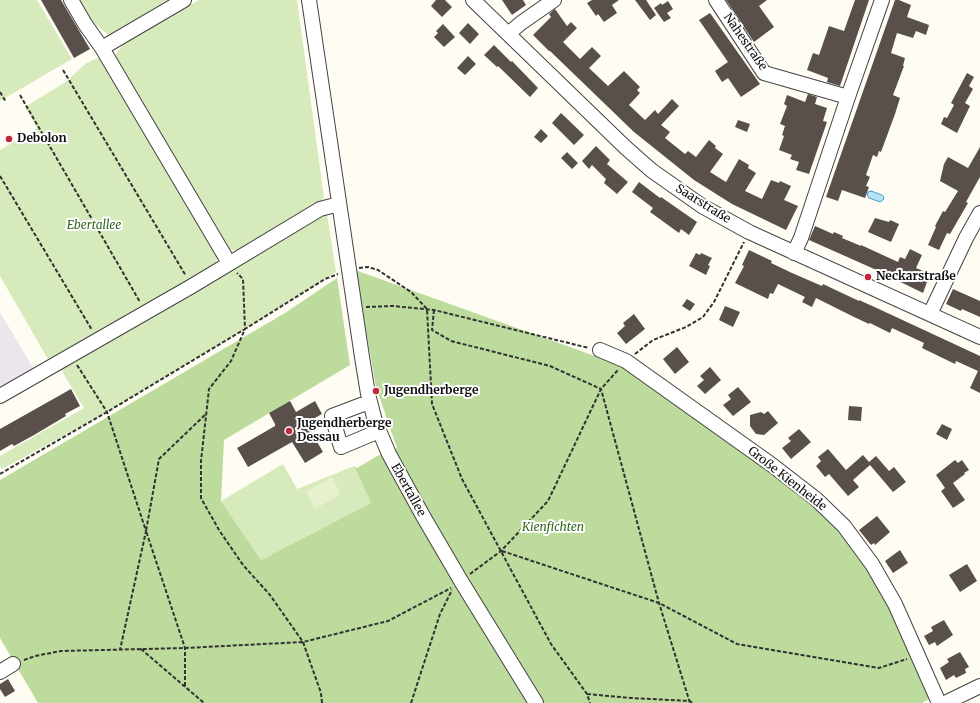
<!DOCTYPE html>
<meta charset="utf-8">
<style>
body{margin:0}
canvas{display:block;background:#fffcf4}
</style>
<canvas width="980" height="703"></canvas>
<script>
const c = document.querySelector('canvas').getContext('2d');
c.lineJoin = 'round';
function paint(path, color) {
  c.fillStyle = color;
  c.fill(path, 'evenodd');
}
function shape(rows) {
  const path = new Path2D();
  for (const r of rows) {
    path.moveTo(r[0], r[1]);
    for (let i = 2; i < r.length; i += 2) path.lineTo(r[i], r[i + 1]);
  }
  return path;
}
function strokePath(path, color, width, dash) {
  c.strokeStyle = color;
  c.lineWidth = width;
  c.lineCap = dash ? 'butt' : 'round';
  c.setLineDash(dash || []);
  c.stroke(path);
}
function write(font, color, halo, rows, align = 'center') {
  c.font = font + ' Merriweather,serif';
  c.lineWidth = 4;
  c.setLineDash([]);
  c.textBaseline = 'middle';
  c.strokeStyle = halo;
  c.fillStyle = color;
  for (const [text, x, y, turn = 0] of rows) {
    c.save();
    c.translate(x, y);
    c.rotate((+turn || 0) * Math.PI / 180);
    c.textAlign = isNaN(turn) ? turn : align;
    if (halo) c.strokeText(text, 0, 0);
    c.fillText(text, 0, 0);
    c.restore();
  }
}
paint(shape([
 [0,312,33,368,0,387]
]), '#ede5ee');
paint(shape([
 [0,0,37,0,72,59,0,101],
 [75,0,175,0,111,37,85,16],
 [199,0,297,0,324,198,317,205,239,250,230,250,223,245,114,59,118,51,126,41],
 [97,58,106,63,217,251,217,260,213,268,49,361,0,276,0,150,37,128,25,107,67,81,85,64],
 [321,214,327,214,336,272,245,329,107,412,2,469,0,466,0,456,84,408,60,368],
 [283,464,297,489,354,466,371,503,261,560,221,501]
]), '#d7eabc');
paint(shape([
 [355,270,634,370,767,465,842,527,890,605,931,698,922,703,38,703,0,638,0,480,285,313,337,278,350,365,224,440,221,501,261,560,371,503,354,466,357,468,377,456,397,448,376,387]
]), '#bddb9c');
paint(shape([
 [332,477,341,494,315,509,306,492]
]), '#e8f1ce');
const water = shape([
 [871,191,882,195,884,197,883,200,880,202,869,198,867,195,868,192,871,191]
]);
paint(water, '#b8e3f6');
strokePath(water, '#3f9fcd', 1);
paint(shape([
 [41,0,61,0,90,49,74,58],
 [436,0,445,0,452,7,442,17,431,6],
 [502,0,523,0,526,5,512,15],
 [592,0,619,0,612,5,617,13,604,22,598,14,596,16,587,3],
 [635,0,646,0,656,15,650,20],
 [726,0,767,0,759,6,774,27,754,42],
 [855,0,869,0,840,86,827,82,828,78,807,70,813,53,819,55,829,26,844,31],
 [895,0,899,0,911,5,907,17,929,25,926,35,916,31,913,38,897,33,891,53,905,58,903,66,904,66,893,95,900,98,895,114,881,152,879,151,877,157,873,155,866,175,870,177,866,186,869,187,865,198,842,190,838,201,826,197],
 [668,1,673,9,667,13,671,18,664,22,654,8,661,3,662,5],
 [555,9,567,26,571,22,577,28,563,42,580,59,592,47,601,56,589,68,608,86,624,71,640,87,637,90,640,93,629,105,645,120,655,110,658,114,672,99,679,106,661,125,670,132,665,138,685,154,688,151,696,157,709,140,716,146,715,148,723,154,710,172,726,182,739,159,749,165,748,168,756,173,745,191,762,199,771,180,779,183,780,181,791,186,784,200,798,206,786,230,732,204,694,180,634,132,550,51,549,51,533,35,551,17,549,14],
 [710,13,760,84,741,97,728,78,722,82,715,71,728,62,699,20],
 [468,23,479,34,470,44,459,33],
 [443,24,455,37,444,47,434,37,438,33,436,31],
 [494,45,511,62,512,61,538,88,530,97,498,66,497,67,484,55],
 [468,56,476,64,465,75,457,68],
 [967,73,974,77,969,86,973,89,965,103,970,106,957,133,941,124,944,117,947,118,954,105,951,103],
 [808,94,817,97,815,104,827,108,823,121,827,122,809,174,796,170,799,162,790,159,792,155,779,150,784,136,782,135,785,126,780,124,787,106,784,104,787,95,805,102],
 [561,113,584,135,574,145,552,123],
 [738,120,750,124,747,132,735,127],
 [541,129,548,136,541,143,534,137],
 [596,146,610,160,607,164,628,182,617,194,604,183,606,179,592,165,589,169,582,161],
 [980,147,980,177,966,202,968,203,950,234,947,233,939,250,928,245,936,227,935,226,943,211,945,212,958,191,940,181,944,164,948,157,968,168],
 [567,152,578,163,572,169,561,158],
 [639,182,660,198,661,197,697,222,689,235,681,229,679,233,650,212,653,208,632,192],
 [875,218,889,222,890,220,899,224,891,242,868,232],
 [815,226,833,234,834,232,843,236,842,238,861,246,861,245,898,262,900,257,905,259,910,249,922,255,916,268,930,274,923,293,872,268,809,240],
 [749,250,772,261,771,263,792,273,822,286,823,284,859,301,859,300,881,310,980,356,980,393,970,388,978,371,956,361,955,364,922,348,924,343,892,328,890,333,870,323,869,324,852,316,816,298,812,307,802,302,805,297,778,284,773,294,770,293,768,299,735,283,744,266,742,265],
 [696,253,700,255,701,253,712,258,708,265,710,266,706,275,689,266],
 [953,289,980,301,980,317,962,309,961,311,946,304],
 [687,299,695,304,690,311,682,306],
 [725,306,740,312,733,327,719,320],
 [634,314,645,329,626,344,617,333,625,326,623,323],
 [677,347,689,362,675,374,663,359],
 [710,367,721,380,705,394,697,386,704,380,700,376],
 [738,387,751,402,733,416,723,405,731,399,728,395],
 [71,389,80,406,65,414,66,416,34,435,14,446,12,444,0,451,0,429],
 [290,401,296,412,315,401,322,414,306,423,323,452,305,463,292,442,248,467,237,448,275,426,275,424,269,413],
 [849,406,862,407,861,421,848,420],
 [768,411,778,423,764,435,756,434,750,426,750,415,761,412,764,414],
 [942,424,952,429,947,440,936,434],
 [799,429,811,442,791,459,782,448,791,441,788,438],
 [828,449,846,470,863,455,869,462,876,456,889,471,894,467,906,482,893,492,870,465,853,480,859,487,848,496,829,474,825,477,816,466,821,461,818,457],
 [955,460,958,463,962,460,969,470,964,473,965,474,953,483,965,500,953,508,941,491,945,488,936,475],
 [877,516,890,532,875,545,874,543,871,545,859,530],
 [900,550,908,563,893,573,885,561],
 [967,564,977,581,960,592,949,575],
 [944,620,953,635,937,646,935,642,929,645,924,636,933,631,931,627],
 [960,652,969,667,965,669,966,673,956,678,954,675,946,680,940,668,949,662,947,659],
 [8,679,15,691,5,697,0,689,0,684]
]), '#59504c');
const minor = shape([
 [71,0,85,24,102,48],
 [184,0,102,48,229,263],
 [309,0,362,357,368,394,375,421,389,454,423,516,461,581,536,703],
 [473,0,625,147,651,170,702,206,749,232,980,337],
 [716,0,764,73,848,97],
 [508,34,521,23,554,0],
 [794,253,801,238,848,97,882,0],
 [930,314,966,238,980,213],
 [600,350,626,361,772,465,816,499,844,526,872,564,895,604,939,703],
 [0,396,192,286,320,209,339,204],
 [370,403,361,405,332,416,341,447,379,431],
 [0,672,13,664],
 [945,703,980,686]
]);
strokePath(minor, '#434343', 16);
strokePath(shape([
 [63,70,186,276],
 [0,92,6,102],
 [20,95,140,302],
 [0,176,92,330],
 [359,268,368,267,378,270,411,292,427,309,432,404,462,479,551,644,587,694,590,703],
 [366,307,393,306,434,310,589,348],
 [434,310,432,330,451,341,550,366,601,389,659,603,690,703],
 [635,354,653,340,686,327,703,317,714,302,744,242],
 [77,365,107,412,146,531,120,650],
 [0,474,107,412,245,329,243,279,237,273],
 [502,551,659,603,737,644,879,668,907,659],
 [470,574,501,551,548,501,601,389,618,370],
 [141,649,204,703],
 [24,660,35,656,61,651,185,648,303,642,388,621,451,588],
 [185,686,185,648,146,531,159,459,207,413],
 [587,694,631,698,690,701,692,703],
 [322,703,321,693,303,642,270,595,243,565,219,530,201,498,201,461,209,389,231,361,245,329,325,279,338,274],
 [411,703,440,614,452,590]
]), '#323232', 2, [4, 2]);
strokePath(minor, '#fff', 14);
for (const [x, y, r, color] of [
 [9,139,4,"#c1273a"],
 [868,277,4,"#c1273a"],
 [376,391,4,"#c1273a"],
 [289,431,4,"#c1273a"]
]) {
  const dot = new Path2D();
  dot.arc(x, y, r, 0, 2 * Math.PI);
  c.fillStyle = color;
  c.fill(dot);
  strokePath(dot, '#fff', 1.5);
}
write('12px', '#101010', '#fff', [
 ["Nahestraße",745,42,55],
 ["Saarstraße",703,204,32],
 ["Große Kienheide",787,479,38],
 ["Ebertallee",408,490,61]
]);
write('bold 12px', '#101010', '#fff', [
 ["Debolon",17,139],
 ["Neckarstraße",876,277],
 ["Jugendherberge",384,391],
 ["Jugendherberge",297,424],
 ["Dessau",297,438]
], 'left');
write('italic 12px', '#34691f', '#fff', [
 ["Ebertallee",94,226],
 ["Kienfichten",553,528]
]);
</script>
